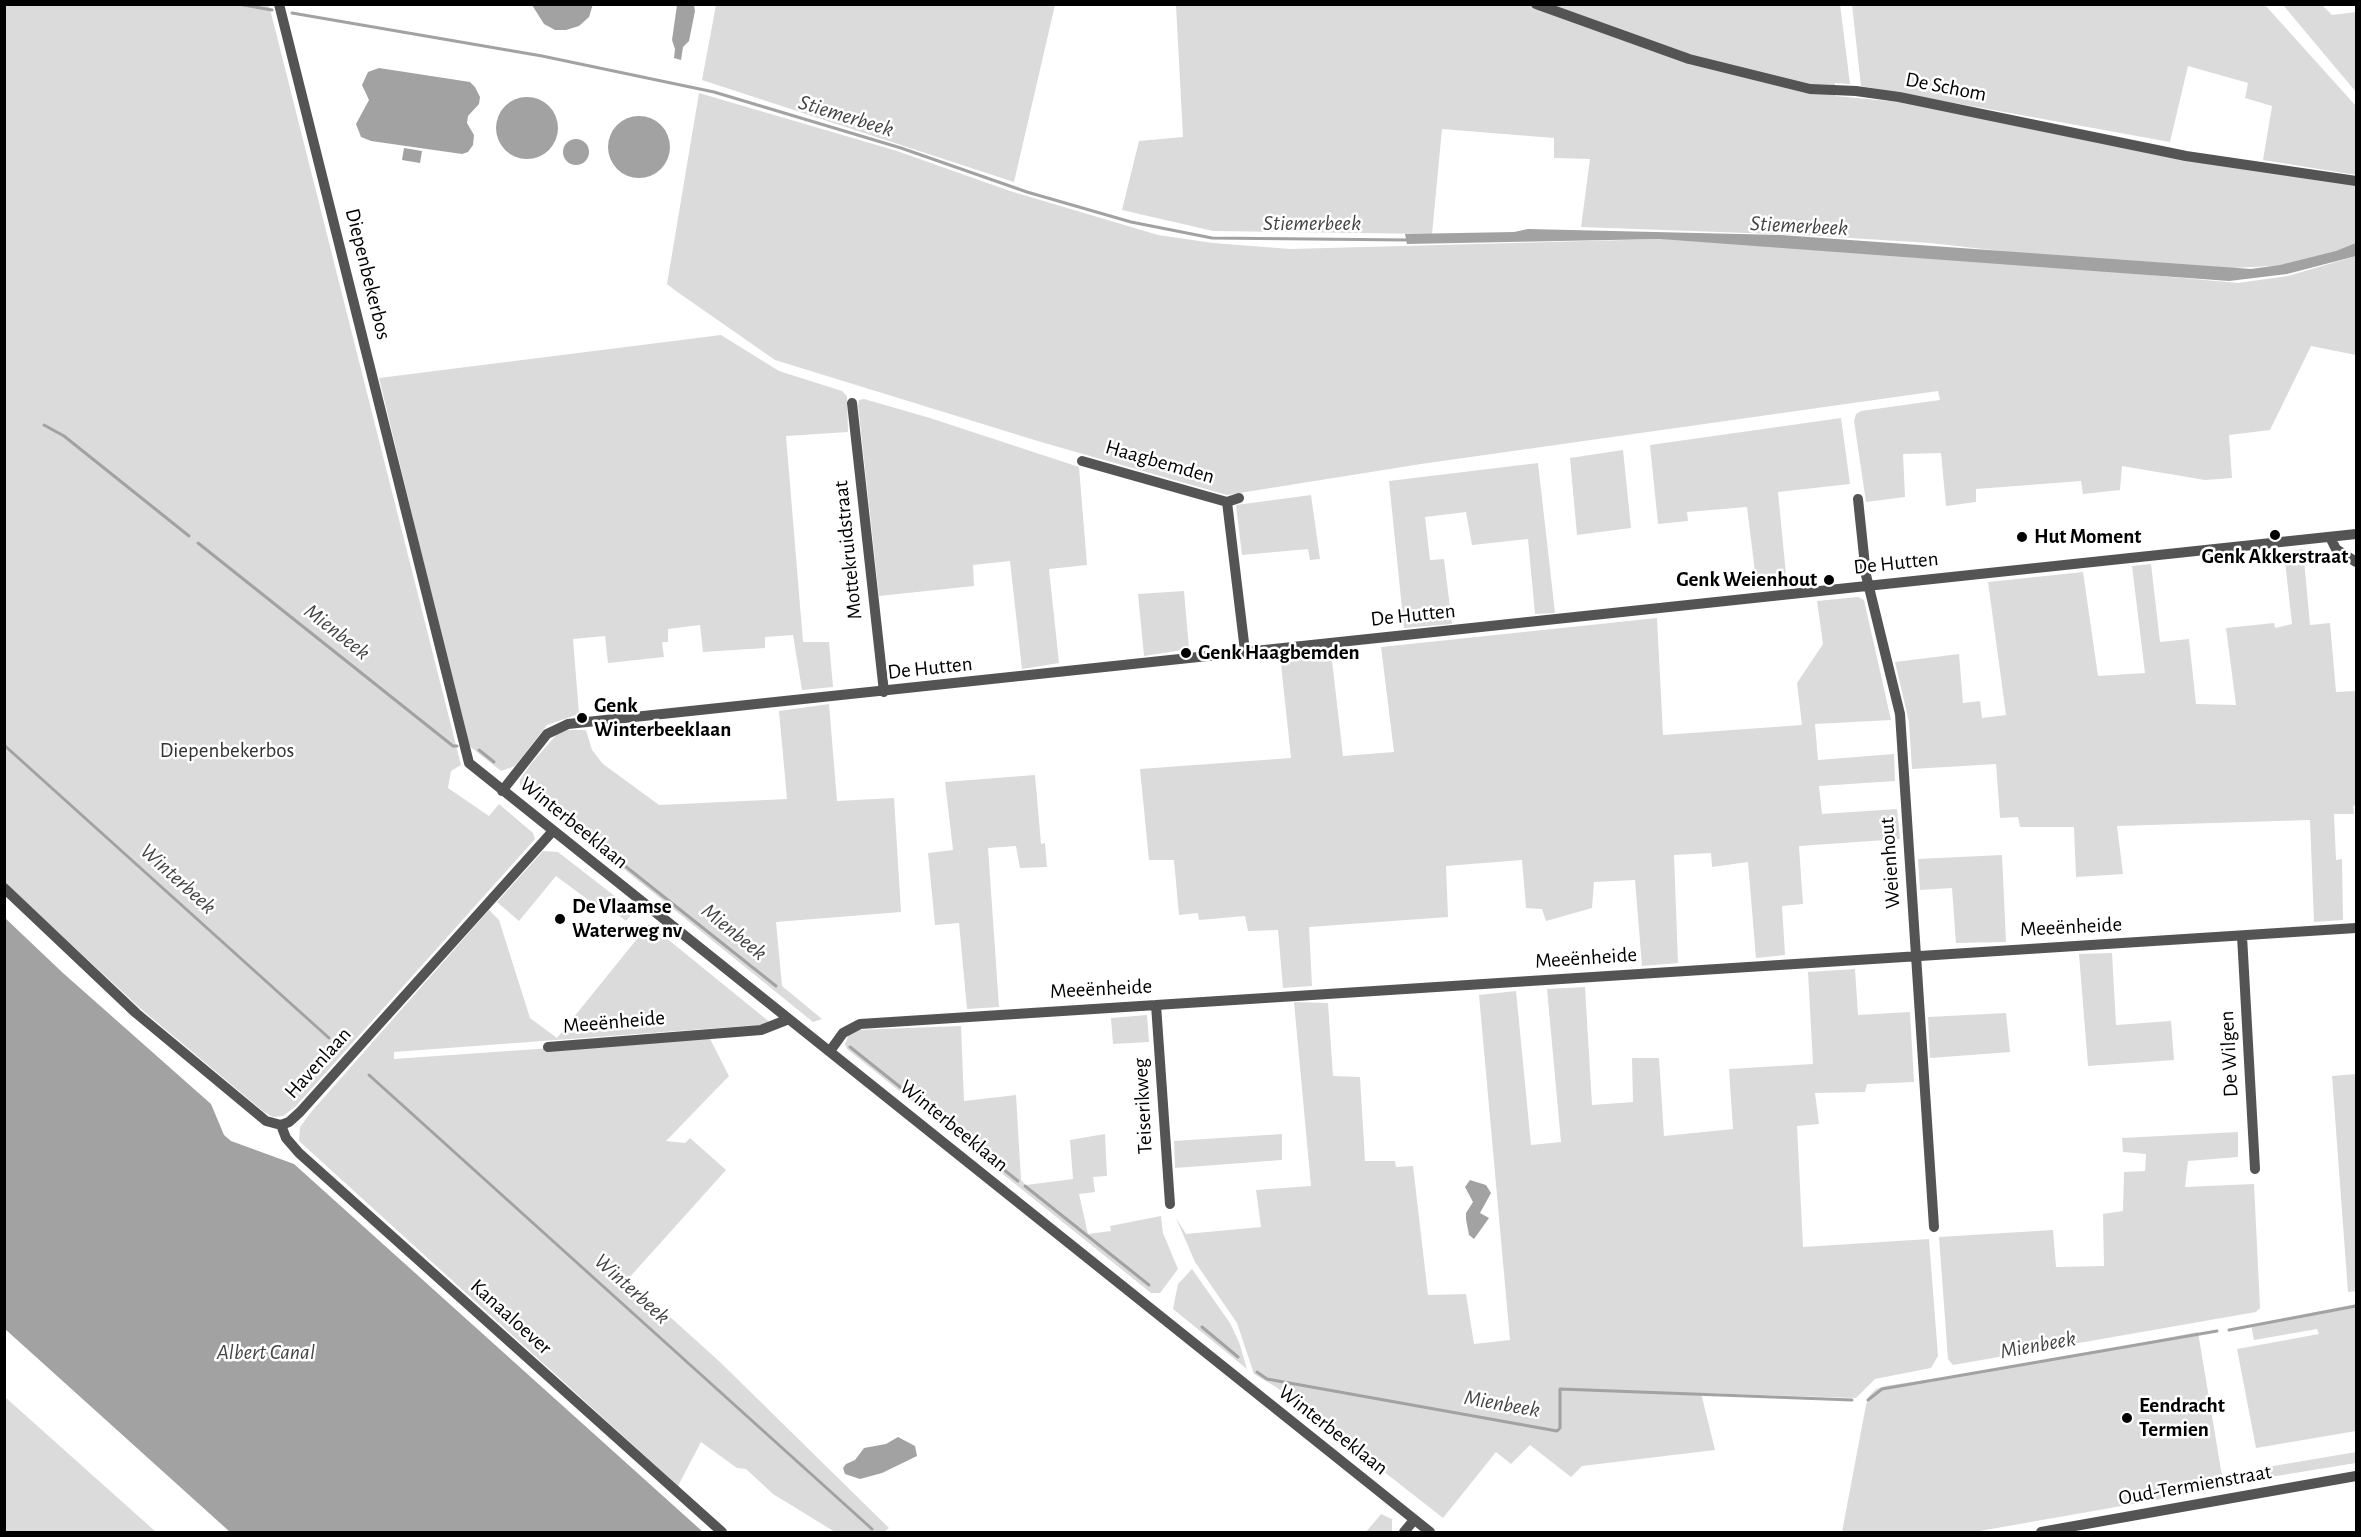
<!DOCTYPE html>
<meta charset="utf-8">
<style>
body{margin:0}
#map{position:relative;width:2361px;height:1537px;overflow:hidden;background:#fff;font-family:"Alegreya Sans",sans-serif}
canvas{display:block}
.frame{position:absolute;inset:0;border:6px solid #000;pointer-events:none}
</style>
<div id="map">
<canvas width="2361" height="1537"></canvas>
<div class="frame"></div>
</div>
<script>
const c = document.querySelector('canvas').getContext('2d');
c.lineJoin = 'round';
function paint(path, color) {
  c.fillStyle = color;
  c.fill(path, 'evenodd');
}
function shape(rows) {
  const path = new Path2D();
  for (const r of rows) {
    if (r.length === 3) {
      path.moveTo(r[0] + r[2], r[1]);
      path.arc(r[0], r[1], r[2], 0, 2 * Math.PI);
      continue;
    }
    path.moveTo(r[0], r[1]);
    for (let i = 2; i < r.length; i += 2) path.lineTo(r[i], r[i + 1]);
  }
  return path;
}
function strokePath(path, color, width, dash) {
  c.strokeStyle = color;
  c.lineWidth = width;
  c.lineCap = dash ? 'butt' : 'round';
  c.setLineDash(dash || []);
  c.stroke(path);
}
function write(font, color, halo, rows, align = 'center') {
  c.font = font + ' "Alegreya Sans",sans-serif';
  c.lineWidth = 5;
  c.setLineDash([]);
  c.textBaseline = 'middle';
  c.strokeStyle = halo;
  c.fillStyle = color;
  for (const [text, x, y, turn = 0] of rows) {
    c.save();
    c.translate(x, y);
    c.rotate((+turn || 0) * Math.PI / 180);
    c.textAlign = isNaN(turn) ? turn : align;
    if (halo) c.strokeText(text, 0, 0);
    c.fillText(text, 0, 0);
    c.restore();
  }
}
paint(shape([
 [1840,4,1850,84,1835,83,1835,96,1901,102,2178,159,2356,185,2356,246,2292,265,2213,269,2090,261,1930,243,1802,235,1581,227,1590,159,1554,158,1554,138,1442,129,1432,234,1213,231,1122,210,1139,141,1183,137,1176,5],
 [4,5,269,5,461,765,451,771,448,788,489,816,499,804,533,833,535,839,295,1107,283,1116,273,1117,264,1112,141,1009,5,883],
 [716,5,1055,5,1014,182,702,80],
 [1852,5,2265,5,2356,106,2356,175,2263,160,2272,106,2245,98,2248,83,2188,66,2170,142,1861,86],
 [2283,5,2322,5,2332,15,2356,12,2356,92],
 [699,93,897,151,1010,191,1158,235,1213,243,1290,249,1663,239,1994,261,2238,283,2288,276,2356,256,2356,355,2311,346,2270,430,2229,435,2232,478,2205,480,2122,466,2120,490,2083,494,2081,481,1976,489,1976,502,1946,506,1941,453,1903,454,1905,497,1866,502,1854,421,1856,414,1861,411,1940,400,1938,391,1421,464,1227,495,1041,442,775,360,676,291,667,284],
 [721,335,779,371,842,391,847,396,848,432,786,436,803,642,829,642,833,687,802,690,793,635,765,637,765,648,703,652,700,625,668,629,668,642,662,642,664,657,608,663,605,636,573,639,579,714,547,725,515,766,501,771,468,745,379,378],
 [864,399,930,418,1079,467,1087,565,1049,569,1059,663,1022,669,1010,561,973,565,974,586,879,596,858,405,859,400],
 [1841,418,1850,484,1778,492,1787,585,1757,588,1747,507,1687,512,1688,521,1658,524,1650,445],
 [1623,450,1631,528,1577,535,1570,458],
 [1538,463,1555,613,1535,614,1528,539,1472,545,1466,512,1425,517,1430,560,1444,559,1452,624,1404,628,1389,481],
 [1311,495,1320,559,1310,560,1308,549,1242,555,1236,505],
 [2303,549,2310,625,2330,623,2336,692,2356,691,2356,805,2353,806,2354,814,2334,814,2336,860,2342,859,2343,920,2314,922,2310,820,2117,826,2123,874,2076,877,2074,827,2020,827,2018,817,2000,818,1996,764,1912,769,1909,722,1895,662,1959,654,1963,703,1980,701,1982,718,2006,715,1988,582,2083,572,2098,676,2145,673,2132,566,2151,564,2160,642,2189,639,2196,704,2236,705,2226,628,2274,623,2275,628,2292,624,2284,552],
 [1184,591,1189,649,1144,656,1138,594],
 [1858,597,1864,600,1891,720,1815,724,1818,760,1894,754,1895,781,1819,786,1822,814,1897,809,1900,839,1799,846,1803,904,1782,906,1785,955,1756,958,1748,862,1712,867,1711,853,1674,855,1678,963,1642,966,1635,880,1594,882,1592,908,1546,921,1542,909,1526,908,1522,860,1446,866,1448,917,1309,927,1312,986,1283,988,1278,930,1248,931,1245,916,1199,920,1198,913,1179,915,1174,860,1149,860,1140,769,1291,758,1280,655,1331,652,1343,756,1394,752,1381,647,1657,618,1663,735,1802,725,1797,683,1823,644,1817,601],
 [829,704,837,801,894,798,901,912,776,922,782,986,822,1019,813,1022,520,785,520,780,530,765,557,734,567,730,586,730,592,750,603,764,659,805,787,799,779,711],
 [1035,775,1041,844,1045,843,1047,867,1020,868,1016,846,988,848,999,1007,967,1009,959,923,935,925,928,853,953,850,945,782],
 [543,851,558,852,634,911,626,921,603,903,599,908,556,876,519,921,497,902],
 [2002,855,2006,942,1956,943,1952,888,1920,890,1918,859],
 [489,910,499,920,530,1018,557,1038,649,924,772,1024,394,1052,394,1059,709,1037,729,1076,666,1141,685,1143,690,1138,726,1170,628,1279,720,1362,889,1528,884,1532,835,1532,773,1494,746,1469,737,1468,701,1442,678,1486,299,1141,300,1127,312,1111],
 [2112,953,2116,1025,2171,1021,2174,1060,2088,1066,2079,954],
 [1855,969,1858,1015,1910,1012,1914,1082,1867,1084,1865,1092,1815,1093,1819,1124,1797,1126,1803,1247,1929,1239,1938,1356,1931,1368,1875,1379,1856,1398,1701,1393,1715,1450,1582,1466,1571,1477,1530,1445,1511,1464,1496,1452,1443,1518,1276,1387,1254,1374,1237,1323,1195,1262,1176,1218,1186,1234,1261,1227,1256,1190,1311,1186,1294,1002,1328,1003,1333,1076,1360,1077,1365,1161,1395,1161,1396,1167,1413,1166,1428,1295,1466,1294,1474,1344,1510,1340,1479,995,1516,991,1531,1145,1561,1142,1547,989,1585,987,1592,1105,1633,1102,1632,1058,1659,1058,1664,1136,1733,1129,1729,1069,1813,1064,1808,972],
 [2006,1013,2010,1052,1930,1058,1928,1017],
 [1147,1015,1149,1042,1113,1044,1111,1018],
 [961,1026,964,1101,1016,1095,1021,1180,1026,1185,1073,1179,1070,1140,1105,1134,1107,1176,1093,1177,1095,1192,1079,1194,1088,1234,1111,1231,1110,1226,1161,1216,1163,1233,1178,1269,1160,1293,1151,1293,847,1049,845,1044,849,1034,855,1030],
 [2356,1074,2356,1291,2348,1292,2332,1076],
 [2238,1132,2238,1157,2188,1161,2185,1187,2254,1184,2260,1308,2256,1312,1953,1365,1948,1359,1939,1237,2053,1230,2056,1267,2104,1266,2103,1214,2123,1211,2124,1172,2145,1171,2146,1154,2123,1152,2122,1138],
 [1282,1134,1282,1160,1175,1168,1174,1141],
 [1192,1269,1230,1323,1239,1342,1247,1369,1173,1309,1178,1284],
 [2356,1304,2356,1431,2256,1448,2237,1349,2319,1334,2317,1329,2254,1340,2251,1325],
 [2198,1332,2224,1488,1974,1532,1842,1532,1866,1405,1869,1396,1876,1389,1885,1386,2032,1364],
 [4,1397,5,1397,156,1532,5,1532],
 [2356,1452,2356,1463,2258,1479,2256,1469],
 [1381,1514,1392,1519,1392,1532,1366,1532]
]), '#dbdbdb');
paint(shape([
 [593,4,589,17,579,26,566,30,555,30,544,24,532,5],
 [677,5,694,5,695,11,689,41,683,47,681,60,674,58,675,49,672,40],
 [379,68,470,82,475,87,480,97,479,104,468,116,467,123,474,135,473,145,468,152,462,154,371,141,361,137,356,124,369,100,362,85,368,72],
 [527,128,31],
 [639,147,31],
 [576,152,13],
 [404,148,422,151,420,163,402,160],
 [1528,229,1781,235,2251,269,2280,265,2336,251,2356,243,2356,256,2287,274,2229,281,1660,239,1407,244,1405,234,1514,232],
 [4,917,63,973,211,1104,224,1135,231,1141,294,1164,703,1532,230,1532,5,1329],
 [1470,1180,1486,1185,1491,1193,1480,1213,1489,1218,1474,1239,1469,1235,1466,1219,1466,1213,1473,1202,1465,1187],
 [898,1437,915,1446,917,1456,882,1473,860,1479,845,1474,843,1468,846,1464,855,1460,864,1448,886,1444]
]), '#a2a2a2');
strokePath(shape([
 [238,4,272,10],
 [292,13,542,56,714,92,901,148,1027,192,1131,222,1212,238,1408,240],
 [44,425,64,436,189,536],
 [198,543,453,746,457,746],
 [4,745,329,1038],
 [479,750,494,762],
 [532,792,776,986],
 [850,1047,1018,1181],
 [369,1075,872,1529],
 [1025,1186,1149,1285],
 [1202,1327,1238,1357],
 [2229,1330,2356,1306],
 [1257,1372,1267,1379,1557,1431,1560,1428,1560,1389,1852,1400],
 [1868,1400,1882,1389,2217,1331]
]), '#a2a2a2', 3);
strokePath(shape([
 [279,4,469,763,1430,1532],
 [1536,4,1689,59,1810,89,1856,91,1899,97,2186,156,2356,181],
 [852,403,884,692],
 [1082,461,1227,502,1239,498],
 [1858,499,1866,575,1900,714,1934,1227],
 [1227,502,1245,651],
 [2330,537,2336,549,2356,562],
 [502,791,547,734,568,724,2356,534],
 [4,888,136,1013,266,1121,281,1125,289,1122,300,1112,552,832],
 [2242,936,2255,1169],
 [1156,1005,1170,1204],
 [548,1047,761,1030,789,1019],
 [830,1051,843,1033,860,1024,2356,928],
 [281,1125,286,1138,299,1153,722,1532],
 [1404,1532,1414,1520],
 [2041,1532,2356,1476]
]), '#545454', 10);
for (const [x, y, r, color] of [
 [2275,535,6,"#000"],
 [2022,537,6,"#000"],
 [1829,580,6,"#000"],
 [1186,653,6,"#000"],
 [582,718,6,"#000"],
 [560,919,6,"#000"],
 [2127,1418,6,"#000"]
]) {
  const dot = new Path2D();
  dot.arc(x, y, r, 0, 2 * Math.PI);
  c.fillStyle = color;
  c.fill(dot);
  strokePath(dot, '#fff', 2);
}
write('21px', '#000', '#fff', [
 ["De Schom",1946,87,11],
 ["Diepenbekerbos",368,274,76],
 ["Haagbemden",1160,462,16],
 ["Mottekruidstraat",848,550,-96],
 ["De Hutten",1896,563,-6],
 ["De Hutten",1413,615,-6],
 ["De Hutten",930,668,-6],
 ["Winterbeeklaan",574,823,39],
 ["Weienhout",1890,863,-94],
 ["Meeënheide",2071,927,-3],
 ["Meeënheide",1586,958,-4],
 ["Meeënheide",1101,989,-3],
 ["Meeënheide",614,1022,-5],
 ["De Wilgen",2229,1054,-93],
 ["Havenlaan",318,1063,-48],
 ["Teiserikweg",1143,1106,-93],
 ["Winterbeeklaan",954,1126,39],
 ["Kanaaloever",511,1317,42],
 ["Winterbeeklaan",1333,1430,38],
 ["Oud-Termienstraat",2195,1485,-10]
]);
write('bold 21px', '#000', '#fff', [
 ["Hut Moment",2034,537],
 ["Genk Akkerstraat",2275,557,"center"],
 ["Genk Weienhout",1817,580,"right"],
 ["Genk Haagbemden",1198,653],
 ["Genk",594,706],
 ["Winterbeeklaan",594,730],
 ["De Vlaamse",572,907],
 ["Waterweg nv",572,931],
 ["Eendracht",2139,1406],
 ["Termien",2139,1430]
], 'left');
write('21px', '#323232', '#fff', [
 ["Diepenbekerbos",227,751]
]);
write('italic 22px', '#434343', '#fff', [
 ["Stiemerbeek",846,116,17],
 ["Stiemerbeek",1312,223],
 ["Stiemerbeek",1799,226,3],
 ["Mienbeek",337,632,38],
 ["Winterbeek",178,879,42],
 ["Mienbeek",734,932,39],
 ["Winterbeek",632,1289,42],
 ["Mienbeek",2038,1345,-10],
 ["Albert Canal",266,1352],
 ["Mienbeek",1502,1404,10]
]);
</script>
